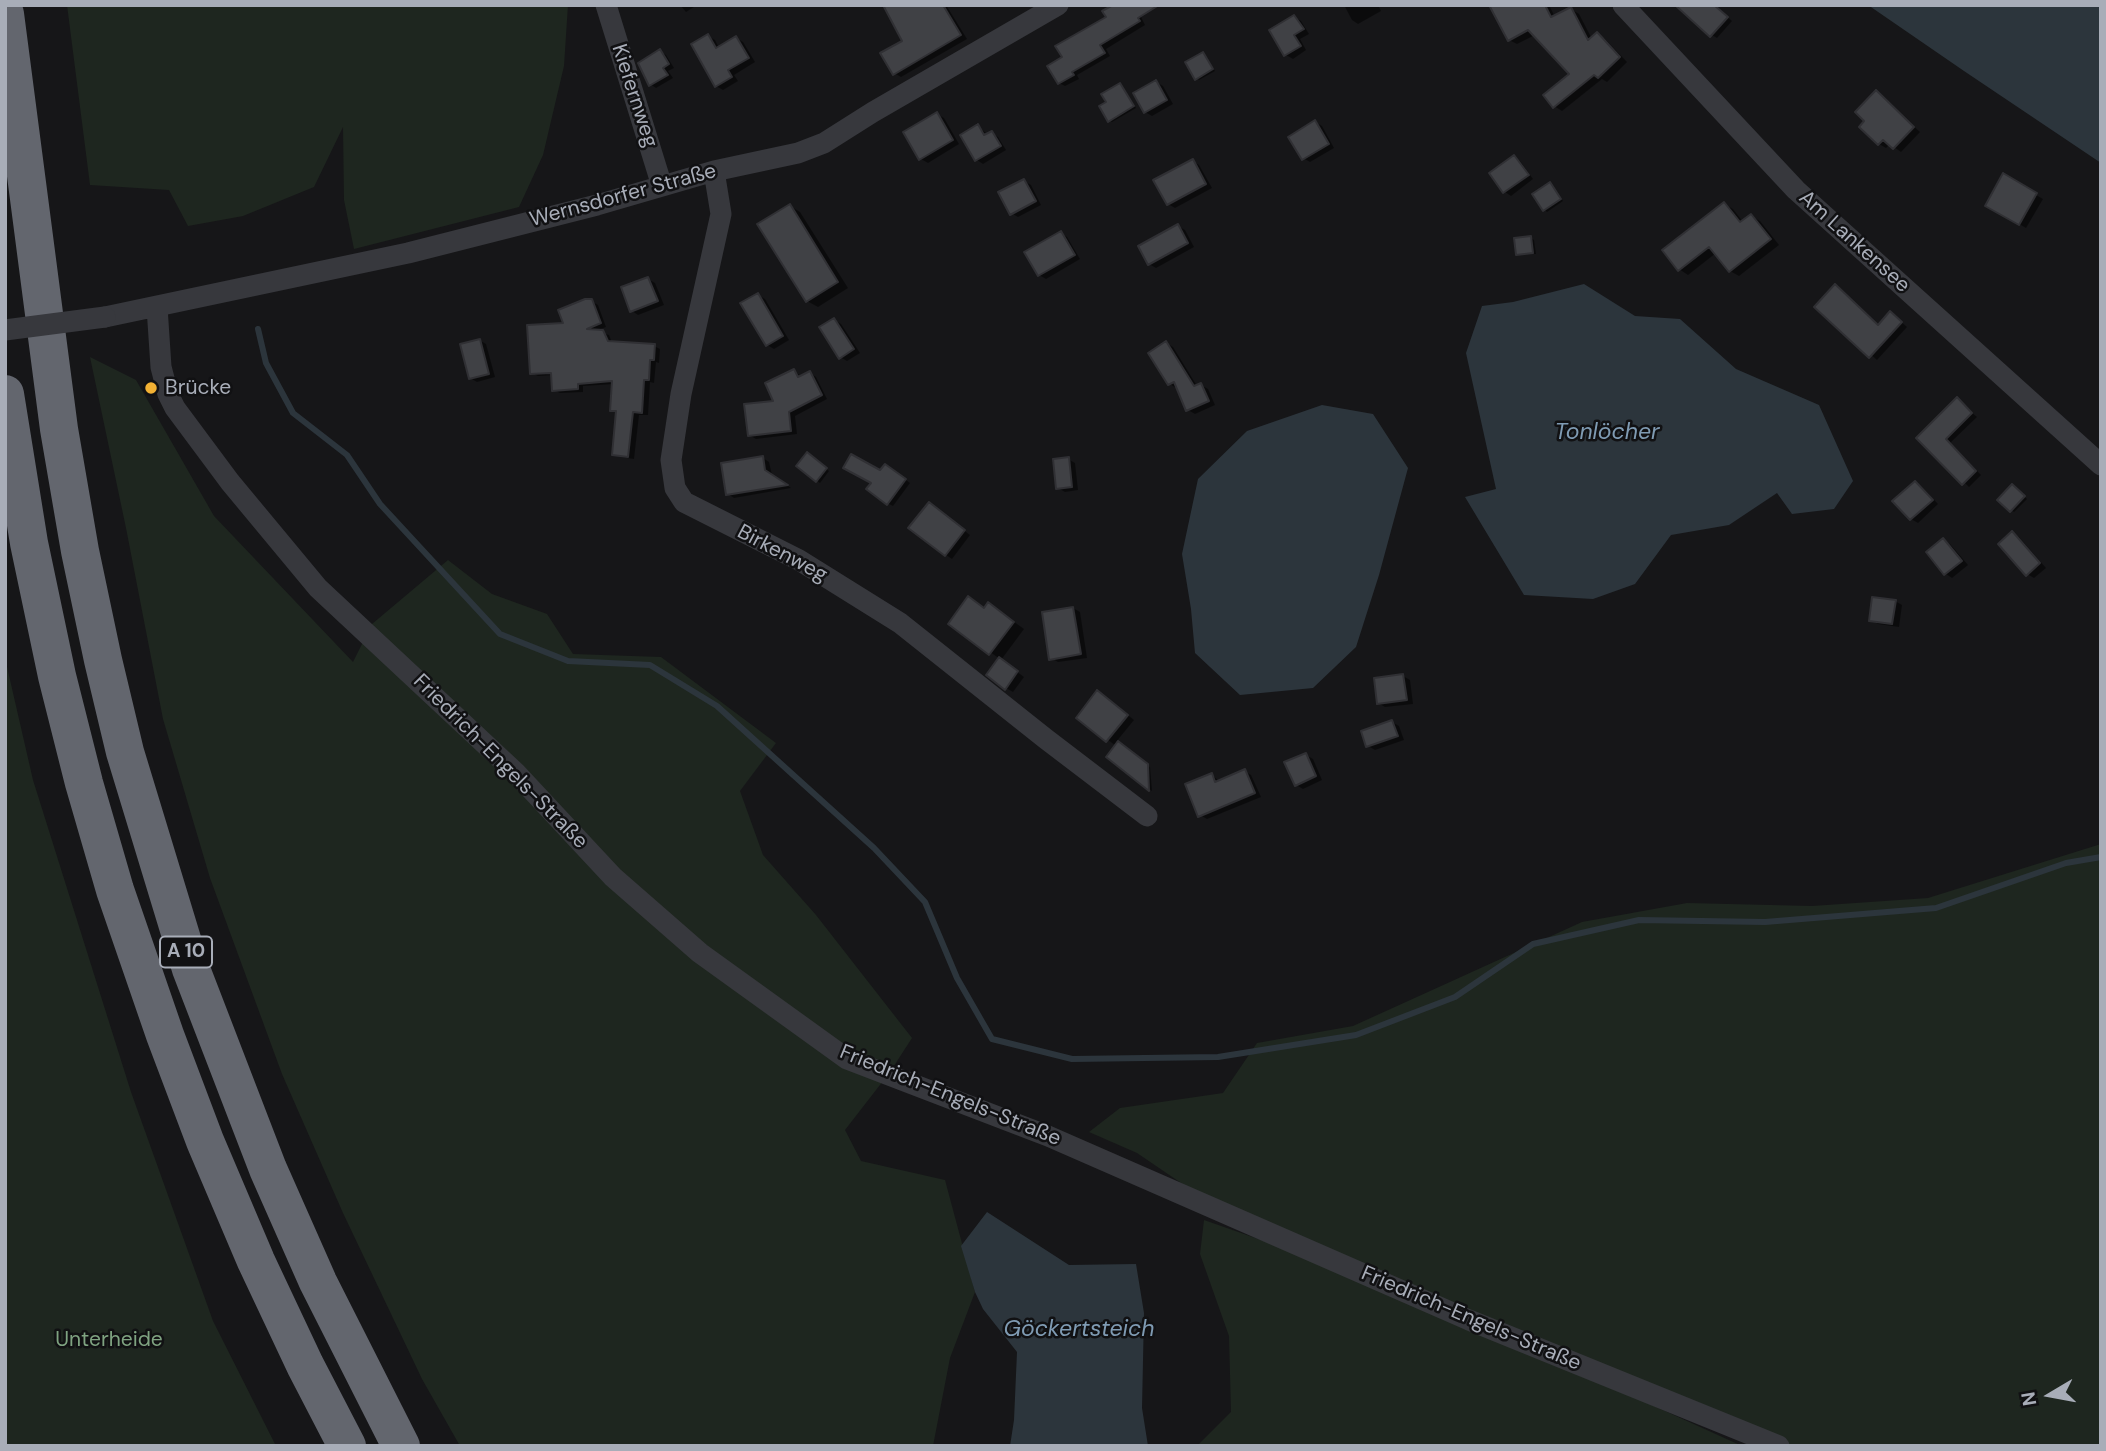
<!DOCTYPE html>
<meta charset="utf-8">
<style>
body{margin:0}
#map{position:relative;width:2106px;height:1451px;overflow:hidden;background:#161618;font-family:"DM Sans",sans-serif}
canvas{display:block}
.frame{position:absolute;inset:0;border:7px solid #a8adb8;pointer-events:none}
.north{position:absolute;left:2015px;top:1360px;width:70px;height:70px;-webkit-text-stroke:5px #111113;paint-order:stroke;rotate:260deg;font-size:19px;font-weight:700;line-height:28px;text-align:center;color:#a8adb8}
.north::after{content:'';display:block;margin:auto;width:24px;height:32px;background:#a8adb8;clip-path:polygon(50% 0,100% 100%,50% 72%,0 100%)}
</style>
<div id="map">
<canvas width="2106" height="1451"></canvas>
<div class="frame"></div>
<div class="north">N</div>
</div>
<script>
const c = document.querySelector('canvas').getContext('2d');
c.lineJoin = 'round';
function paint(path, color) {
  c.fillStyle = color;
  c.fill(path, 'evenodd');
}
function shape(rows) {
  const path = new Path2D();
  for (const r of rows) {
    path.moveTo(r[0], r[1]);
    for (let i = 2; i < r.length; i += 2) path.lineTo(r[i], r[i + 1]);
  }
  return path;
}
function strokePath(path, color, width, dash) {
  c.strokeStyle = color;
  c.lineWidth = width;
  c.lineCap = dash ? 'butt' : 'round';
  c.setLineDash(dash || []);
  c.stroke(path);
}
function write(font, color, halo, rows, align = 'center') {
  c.font = font + ' "DM Sans",sans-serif';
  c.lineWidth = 5;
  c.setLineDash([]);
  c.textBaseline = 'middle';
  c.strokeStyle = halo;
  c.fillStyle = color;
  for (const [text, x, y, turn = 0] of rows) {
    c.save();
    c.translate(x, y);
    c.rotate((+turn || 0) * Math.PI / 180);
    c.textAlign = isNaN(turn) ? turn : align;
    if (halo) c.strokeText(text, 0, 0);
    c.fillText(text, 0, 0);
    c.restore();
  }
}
paint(shape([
 [67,5,568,5,564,66,543,155,519,207,354,249,344,200,343,127,314,187,243,216,188,226,169,190,90,185],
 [90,357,136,380,214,516,353,662,372,624,448,560,492,594,547,614,573,654,661,657,776,743,740,791,763,855,816,915,912,1038,890,1072,845,1130,861,1161,945,1180,975,1292,950,1358,933,1446,460,1446,422,1379,343,1213,282,1074,210,878,163,719,126,528],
 [5,658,33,780,131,1092,213,1321,276,1446,5,1446],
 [2101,844,2101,1446,1790,1446,1209,1202,1137,1153,1089,1132,1120,1108,1223,1093,1257,1043,1353,1026,1582,922,1687,903,1812,906,1928,898],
 [1204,1220,1381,1282,1742,1446,1197,1446,1231,1412,1229,1336,1200,1254]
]), '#1e261f');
paint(shape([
 [1868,5,2101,5,2101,163,1964,71],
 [1584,284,1635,316,1680,319,1736,369,1819,405,1853,481,1834,509,1792,514,1777,493,1729,525,1671,535,1635,584,1593,599,1524,595,1465,497,1496,489,1466,353,1482,306,1513,302],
 [1322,405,1373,414,1408,468,1379,575,1356,647,1313,688,1240,695,1195,653,1191,609,1182,554,1198,479,1247,431],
 [987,1212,1069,1265,1136,1264,1144,1313,1142,1408,1148,1446,1010,1446,1014,1420,1017,1352,983,1309,975,1292,961,1246]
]), '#2c353c');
paint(shape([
 [680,5,697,5,686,12],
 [888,5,946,5,967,39,901,77,894,73,904,41],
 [1135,5,1145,25,1106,49,1110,56,1077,75,1079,79,1065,86,1059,83,1064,58,1108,17],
 [1344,5,1378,5,1381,11,1358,24,1352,20],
 [1491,5,1549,5,1555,17,1571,9,1579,14,1592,39,1597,34,1605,39,1627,62,1607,82,1602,79,1562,111,1554,106,1572,74,1535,35,1517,44,1509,40],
 [1714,5,1732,21,1717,38,1712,35],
 [1295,17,1301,21,1309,34,1300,39,1306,50,1293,59,1286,55],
 [708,36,715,40,719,48,736,38,743,42,755,62,734,75,738,81,723,90,716,86],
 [660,51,666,55,674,68,668,71,673,78,656,88,650,84],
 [1203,54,1215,71,1199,80,1197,78],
 [1156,82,1163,86,1173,104,1152,116,1145,112],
 [1120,85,1136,108,1112,122,1109,120],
 [1876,92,1920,132,1901,152,1890,144,1886,148,1879,144,1867,121],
 [937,114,944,118,959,144,928,163,921,159,905,133],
 [1315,122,1322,126,1334,148,1310,162,1303,158],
 [978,126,988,135,992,133,998,137,1006,150,983,164,977,160,962,136],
 [1514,157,1520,161,1533,179,1511,196,1505,192,1491,174],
 [1193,161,1199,165,1212,188,1175,208,1168,204],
 [2003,176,2043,199,2026,228,1987,205],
 [1024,181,1031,185,1041,205,1018,217,1011,213],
 [1550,184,1563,201,1547,212,1545,210],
 [1724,204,1733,209,1743,222,1751,216,1760,221,1779,245,1739,276,1730,271,1716,253,1688,275,1679,269],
 [790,206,800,212,848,288,818,307,807,301],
 [1178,226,1185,230,1194,247,1156,268,1149,264],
 [1061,233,1067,237,1080,259,1046,279,1039,275],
 [1531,238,1534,240,1536,254,1517,254],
 [648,279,655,283,664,305,638,315,632,311],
 [1836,286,1880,326,1891,313,1907,327,1877,360,1816,306],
 [758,295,765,299,789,340,774,349,767,345],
 [591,301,598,305,606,327,595,331,609,335,612,343,654,346,660,349,659,363,656,362,654,383,650,382,648,415,639,415,634,459,620,457,614,454,618,413,612,410,614,384,583,386,583,392,560,393,554,390,553,375,538,376,532,373,565,325],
 [834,320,841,324,860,353,847,361,840,357],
 [479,340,486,344,495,377,477,382,470,378],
 [1166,343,1173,347,1197,386,1201,385,1208,389,1215,405,1195,414,1188,410,1176,388,1170,384],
 [794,371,802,377,810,373,816,377,827,399,795,416,797,434,756,439,749,435,776,402],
 [1957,400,1977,417,1950,443,1981,475,1969,487,1919,438],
 [810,456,829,471,820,483,798,466],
 [763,458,769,462,772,475,791,488,734,498,728,494],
 [1068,459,1075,463,1078,490,1065,492,1058,488],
 [891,469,910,483,893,506,887,503,881,472],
 [1916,483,1922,487,1938,504,1918,523,1911,519],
 [2016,488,2027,499,2014,512,2011,510],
 [936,509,970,535,952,559,946,555],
 [2012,533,2019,537,2046,568,2034,578,2027,574],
 [1943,540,1950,544,1968,565,1952,578,1946,574,1928,553],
 [1895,601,1902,605,1899,627,1878,624,1871,620],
 [1073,608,1080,612,1087,658,1058,662,1051,658],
 [999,611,1024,629,1001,660,1024,677,1013,692,1006,688,1000,659,950,624],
 [1403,676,1410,680,1413,704,1385,707,1378,703],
 [1104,696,1134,720,1116,742,1150,767,1152,791,1108,757,1116,746,1078,717],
 [1392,722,1399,726,1404,740,1375,750,1368,746],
 [1306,755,1313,759,1322,780,1303,789,1296,785],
 [1244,771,1251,775,1261,797,1207,819,1200,815,1212,775,1220,782]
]), '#0007');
strokePath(shape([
 [258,329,266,363,293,413,347,455,380,504,500,634,568,661,650,665,717,706,874,848,925,902,957,978,992,1039,1072,1059,1218,1057,1356,1035,1455,997,1533,944,1639,920,1765,922,1936,908,2066,863,2101,857]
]), '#2c353c', 6);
const building = shape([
 [883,5,943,5,961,35,893,75,880,53,902,41,883,5],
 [1113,5,1159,5,1138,18,1140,21,1100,45,1105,53,1072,72,1074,75,1058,84,1047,66,1062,57,1055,46,1106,17,1102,11,1113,5],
 [1489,5,1545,5,1551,17,1571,7,1588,40,1597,32,1620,57,1598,78,1594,75,1553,108,1543,95,1569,74,1528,30,1508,41,1489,5],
 [1675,5,1714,5,1728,17,1710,37,1675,5],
 [1294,15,1304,29,1294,35,1301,46,1284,56,1269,30,1294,15],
 [708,34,716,48,736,36,749,58,728,70,732,77,715,87,691,44,708,34],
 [660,49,669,64,663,68,668,75,649,86,638,63,660,49],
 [1203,52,1213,69,1195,80,1185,62,1203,52],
 [1156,80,1167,100,1144,113,1133,93,1156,80],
 [1120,83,1134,106,1108,122,1099,106,1106,102,1101,94,1120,83],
 [1876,90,1914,127,1893,149,1883,140,1878,145,1859,127,1864,121,1855,112,1876,90],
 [937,112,953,140,919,160,903,132,937,112],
 [1315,120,1329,144,1302,160,1288,137,1315,120],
 [978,124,984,135,992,131,1001,146,975,161,960,135,978,124],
 [1514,155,1529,175,1503,193,1489,173,1514,155],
 [1193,159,1206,184,1167,205,1153,180,1193,159],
 [2003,173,2037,193,2019,225,1985,206,2003,173],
 [1024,179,1036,201,1010,215,998,192,1024,179],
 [1550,182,1561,199,1543,211,1532,194,1550,182],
 [1724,202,1740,222,1751,214,1771,239,1729,272,1709,247,1678,271,1662,250,1724,202],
 [790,204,838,282,806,302,757,224,790,204],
 [1178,224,1188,243,1148,265,1138,246,1178,224],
 [1061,231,1075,255,1038,276,1024,252,1061,231],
 [1531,236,1533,253,1516,255,1514,238,1531,236],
 [648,277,658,301,630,312,621,287,648,277],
 [1835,284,1878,325,1890,311,1902,322,1869,358,1814,307,1835,284],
 [758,293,783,336,766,346,740,303,758,293],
 [585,299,592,299,601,323,587,329,603,330,608,341,655,344,654,360,650,360,649,380,644,380,642,413,633,412,628,457,612,455,616,411,610,411,612,381,578,384,578,389,552,391,551,373,530,374,527,325,563,323,558,310,585,299],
 [834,318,854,349,839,359,819,327,834,318],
 [480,339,489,374,469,379,460,344,480,339],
 [1166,341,1194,386,1201,383,1209,401,1186,411,1174,382,1168,385,1148,353,1166,341],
 [794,369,798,377,810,371,822,395,789,412,791,431,748,436,744,404,773,401,765,383,794,369],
 [1957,397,1972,413,1946,439,1976,471,1962,485,1916,438,1957,397],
 [807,452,827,468,816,482,796,466,807,452],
 [851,454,880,470,885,464,906,479,887,505,866,489,871,483,843,468,851,454],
 [763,456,765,470,788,485,726,495,721,463,763,456],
 [1069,457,1072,487,1056,489,1053,459,1069,457],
 [1915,481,1933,500,1910,520,1892,501,1915,481],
 [2012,484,2025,496,2010,512,1997,500,2012,484],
 [929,502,965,530,945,556,908,528,929,502],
 [2012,531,2040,563,2026,576,1998,544,2012,531],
 [1943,538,1962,561,1944,575,1926,552,1943,538],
 [968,596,984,608,988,602,1014,622,989,655,948,624,968,596],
 [1872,597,1896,600,1892,624,1869,621,1872,597],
 [1073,607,1081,654,1049,660,1042,612,1073,607],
 [999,657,1018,671,1005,690,986,675,999,657],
 [1403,674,1407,700,1377,704,1374,678,1403,674],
 [1097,690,1128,715,1106,742,1076,718,1097,690],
 [1392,720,1398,736,1366,747,1361,731,1392,720],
 [1118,741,1148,764,1149,791,1106,757,1118,741],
 [1306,753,1316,776,1295,786,1284,762,1306,753],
 [1245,769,1255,793,1198,817,1185,784,1212,773,1215,782,1245,769]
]);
paint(building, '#404145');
strokePath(building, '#303034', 2);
strokePath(shape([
 [606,5,662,186],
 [1623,5,1796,190,2101,465],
 [714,171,721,214,681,394,671,460,675,488,684,502,799,560,900,623,1046,739,1147,816],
 [157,307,161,367,168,394,175,408,230,482,318,588,516,773,613,877,700,953,847,1059,1048,1136,1469,1320,1779,1446],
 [105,317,408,253,597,205,714,171,798,153,824,143,873,112,1058,5]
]), '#37383d', 21);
strokePath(shape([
 [5,14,59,429,80,551,103,660,125,752,191,969,268,1169,318,1282,401,1446],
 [5,394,29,543,57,676,84,783,115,890,165,1035,205,1141,256,1261,305,1365,347,1446]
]), '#63666e', 38);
strokePath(shape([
 [5,330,105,317]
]), '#37383d', 21);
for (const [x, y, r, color] of [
 [151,388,7,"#f2b134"]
]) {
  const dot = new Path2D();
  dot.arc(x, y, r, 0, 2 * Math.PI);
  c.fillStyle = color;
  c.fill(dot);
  strokePath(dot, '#111113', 2.5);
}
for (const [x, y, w] of [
 [186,952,52]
]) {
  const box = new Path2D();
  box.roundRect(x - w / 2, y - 15.5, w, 31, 5);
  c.fillStyle = '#111113';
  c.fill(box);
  strokePath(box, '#a8adb8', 2);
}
write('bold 19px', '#a8adb8', null, [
 ["A 10",186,952]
]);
write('21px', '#a8adb8', '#111113', [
 ["Kiefernweg",634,96,72],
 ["Wernsdorfer Straße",623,196,-15],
 ["Am Lankensee",1854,242,42],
 ["Birkenweg",782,554,28],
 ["Friedrich-Engels-Straße",500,762,45],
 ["Friedrich-Engels-Straße",950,1096,22],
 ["Friedrich-Engels-Straße",1471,1319,23]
]);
write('21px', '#a8adb8', '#111113', [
 ["Brücke",165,388]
], 'left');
write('21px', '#7fa381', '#111113', [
 ["Unterheide",109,1340]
]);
write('italic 23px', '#7f9bb3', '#111113', [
 ["Tonlöcher",1607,433],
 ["Göckertsteich",1079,1330]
]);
</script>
